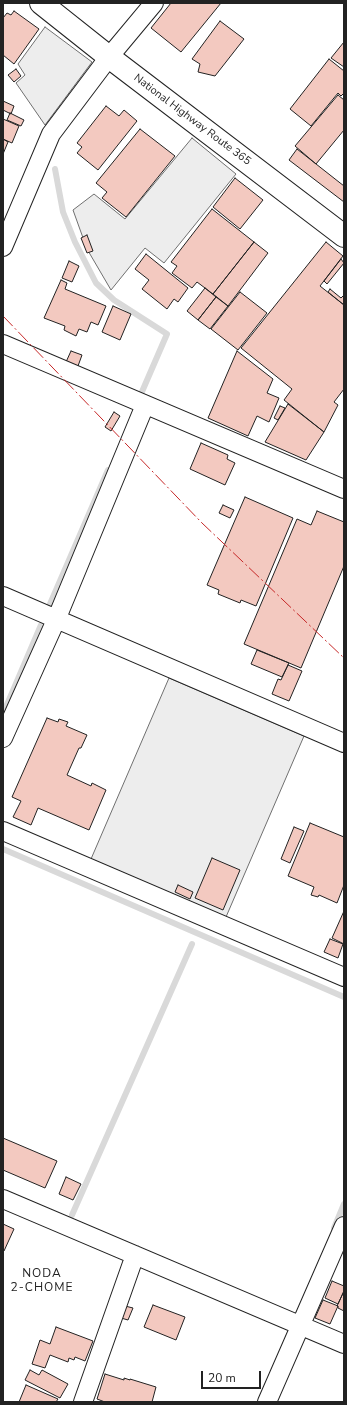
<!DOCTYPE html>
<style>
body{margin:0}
#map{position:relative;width:347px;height:1405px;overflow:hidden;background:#fff;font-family:"Nunito Sans",sans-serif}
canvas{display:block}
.frame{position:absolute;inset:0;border:4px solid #222;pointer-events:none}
.scale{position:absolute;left:201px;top:1371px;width:60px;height:18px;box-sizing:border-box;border:2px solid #222;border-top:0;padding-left:5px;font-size:12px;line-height:14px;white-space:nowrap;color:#222;-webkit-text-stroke:3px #fff;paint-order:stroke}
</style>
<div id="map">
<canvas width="347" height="1405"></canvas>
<div class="frame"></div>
<div class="scale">20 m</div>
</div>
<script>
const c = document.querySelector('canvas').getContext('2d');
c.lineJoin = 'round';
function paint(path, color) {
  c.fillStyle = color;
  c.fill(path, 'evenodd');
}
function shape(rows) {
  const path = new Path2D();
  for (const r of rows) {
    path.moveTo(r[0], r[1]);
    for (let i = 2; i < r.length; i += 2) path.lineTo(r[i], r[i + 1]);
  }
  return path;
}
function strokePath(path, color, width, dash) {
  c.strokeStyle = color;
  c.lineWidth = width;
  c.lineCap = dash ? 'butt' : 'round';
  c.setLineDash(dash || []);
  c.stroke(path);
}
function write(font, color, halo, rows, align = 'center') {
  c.font = font + ' "Nunito Sans",sans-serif';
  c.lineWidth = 3;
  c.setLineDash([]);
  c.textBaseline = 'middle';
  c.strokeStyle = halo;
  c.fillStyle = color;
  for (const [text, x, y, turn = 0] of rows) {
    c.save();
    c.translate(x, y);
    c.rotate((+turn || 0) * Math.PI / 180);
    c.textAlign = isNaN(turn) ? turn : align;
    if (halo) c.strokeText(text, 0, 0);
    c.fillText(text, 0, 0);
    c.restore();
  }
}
const parking = shape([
 [45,27,92,62,45,125,16,83,25,75,18,64,45,27],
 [192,138,236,174,164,263,145,248,111,290,87,249,73,210,94,194,125,219,192,138],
 [169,678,304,736,226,917,91,859,169,678]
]);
paint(parking, '#ededed');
strokePath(parking, '#6f6f6f', 1);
strokePath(shape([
 [55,169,63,212,75,242,96,283,114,300,167,334,141,394],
 [50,604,108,470],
 [3,714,41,625],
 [3,849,344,997],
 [72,1215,192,944],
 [334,1228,344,1204]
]), '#d9d9d9', 6);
const building = shape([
 [171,3,221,3,181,52,151,28,171,3],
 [14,11,39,29,14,64,3,55,3,18,7,13,11,15,14,11],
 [220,21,244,39,215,76,198,72,200,64,192,59,220,21],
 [344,42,344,67,331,58,344,42],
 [329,59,344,71,344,93,341,96,338,93,311,126,290,109,329,59],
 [16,69,21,76,14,82,8,75,16,69],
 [338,95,344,100,344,130,316,164,295,146,338,95],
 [3,101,14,106,11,114,3,110,3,101],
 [106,106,119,116,124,110,137,121,98,170,77,153,82,147,77,143,106,106],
 [10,113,24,120,21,126,7,120,10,113],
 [3,119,19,126,12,143,3,139,3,119],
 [140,129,175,156,126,217,102,198,107,192,96,183,140,129],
 [3,139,8,142,3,154,3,139],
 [297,149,344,186,344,202,289,160,297,149],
 [235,178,263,200,240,229,213,207,235,178],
 [212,209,254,242,213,294,197,282,192,288,172,273,177,266,171,262,212,209],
 [87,235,93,251,87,253,81,238,87,235],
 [254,242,268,253,228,306,213,294,254,242],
 [326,242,343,256,320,286,344,305,344,389,334,402,338,405,324,432,284,400,292,389,241,348,326,242],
 [146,254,188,288,178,302,174,299,167,309,142,289,149,280,135,269,146,254],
 [341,259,344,263,327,284,324,281,341,259],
 [69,261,79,266,72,282,62,278,69,261],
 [61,280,67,283,65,289,106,306,98,325,91,322,87,332,79,329,76,336,64,330,65,326,44,318,61,280],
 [205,288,216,297,198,320,187,311,205,288],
 [330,289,341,298,343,296,344,297,344,305,328,292,330,289],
 [240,292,267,313,238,350,211,329,240,292],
 [216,297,228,306,210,329,198,320,216,297],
 [113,306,131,314,120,340,102,332,113,306],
 [71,351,82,355,78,366,66,362,71,351],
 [237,351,273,379,267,393,279,398,269,422,257,416,248,436,208,418,237,351],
 [288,404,324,432,306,460,265,442,288,404],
 [280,406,285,408,278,420,274,418,280,406],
 [114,412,120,416,111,431,105,427,114,412],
 [201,443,228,455,227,459,235,463,225,485,190,469,201,443],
 [245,497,293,518,256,606,241,600,240,603,218,594,219,590,207,585,245,497],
 [223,505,234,510,230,518,219,513,223,505],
 [317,511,344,522,344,566,301,668,244,644,297,519,311,525,317,511],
 [257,650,289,663,282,677,251,664,257,650],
 [288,665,302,671,289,701,272,694,278,679,281,680,288,665],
 [47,718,58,722,59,719,68,722,66,726,87,735,81,748,79,748,67,775,91,786,92,783,106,790,89,830,38,808,31,825,13,817,21,801,12,797,47,718],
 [310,823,344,837,344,885,337,903,319,895,318,897,311,895,314,887,288,876,310,823],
 [294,827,304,831,290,863,281,859,294,827],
 [212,858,240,870,223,910,195,898,212,858],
 [178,885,193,892,190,899,175,892,178,885],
 [344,911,344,944,332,938,344,911],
 [330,939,343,944,338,958,324,952,330,939],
 [3,1138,57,1161,45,1188,3,1170,3,1138],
 [66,1177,81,1184,73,1200,59,1194,66,1177],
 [3,1224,14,1229,4,1251,3,1250,3,1224],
 [332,1281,344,1286,344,1291,338,1304,325,1298,332,1281],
 [344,1291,344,1311,338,1308,338,1306,337,1306,344,1291],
 [323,1300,338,1306,330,1324,315,1318,323,1300],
 [153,1305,185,1317,176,1340,144,1327,153,1305],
 [125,1306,133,1308,128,1320,121,1318,125,1306],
 [56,1327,93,1341,85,1361,75,1357,74,1360,69,1358,68,1362,50,1355,45,1368,32,1364,40,1340,50,1344,56,1327],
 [30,1370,39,1375,42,1370,68,1384,60,1398,25,1380,30,1370],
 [105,1374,124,1380,124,1378,130,1380,130,1379,156,1387,152,1402,105,1402,97,1399,105,1374],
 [26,1385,58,1399,56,1402,19,1402,26,1385]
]);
paint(building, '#f3c9c0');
strokePath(building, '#222', 1);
const minor = shape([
 [3,247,51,134,109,57,154,3],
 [3,344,344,489],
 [3,596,344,743],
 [3,738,56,620,145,405],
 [3,831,344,977],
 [3,1199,344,1344],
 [83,1402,135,1255],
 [267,1402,344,1226]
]);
const trunk = shape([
 [41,3,109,57,344,236]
]);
strokePath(minor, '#222', 20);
strokePath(trunk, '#222', 24);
strokePath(minor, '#fff', 18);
strokePath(trunk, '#fff', 22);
strokePath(shape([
 [3,316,202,523,344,658]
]), '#c62828', 1, [14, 3, 2, 3]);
write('11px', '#222', '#fff', [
 ["National Highway Route 365",192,120,37]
]);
c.letterSpacing = '1px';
write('12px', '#222', '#fff', [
 ["NODA",42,1274],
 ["2-CHOME",42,1288]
]);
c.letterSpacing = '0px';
</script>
